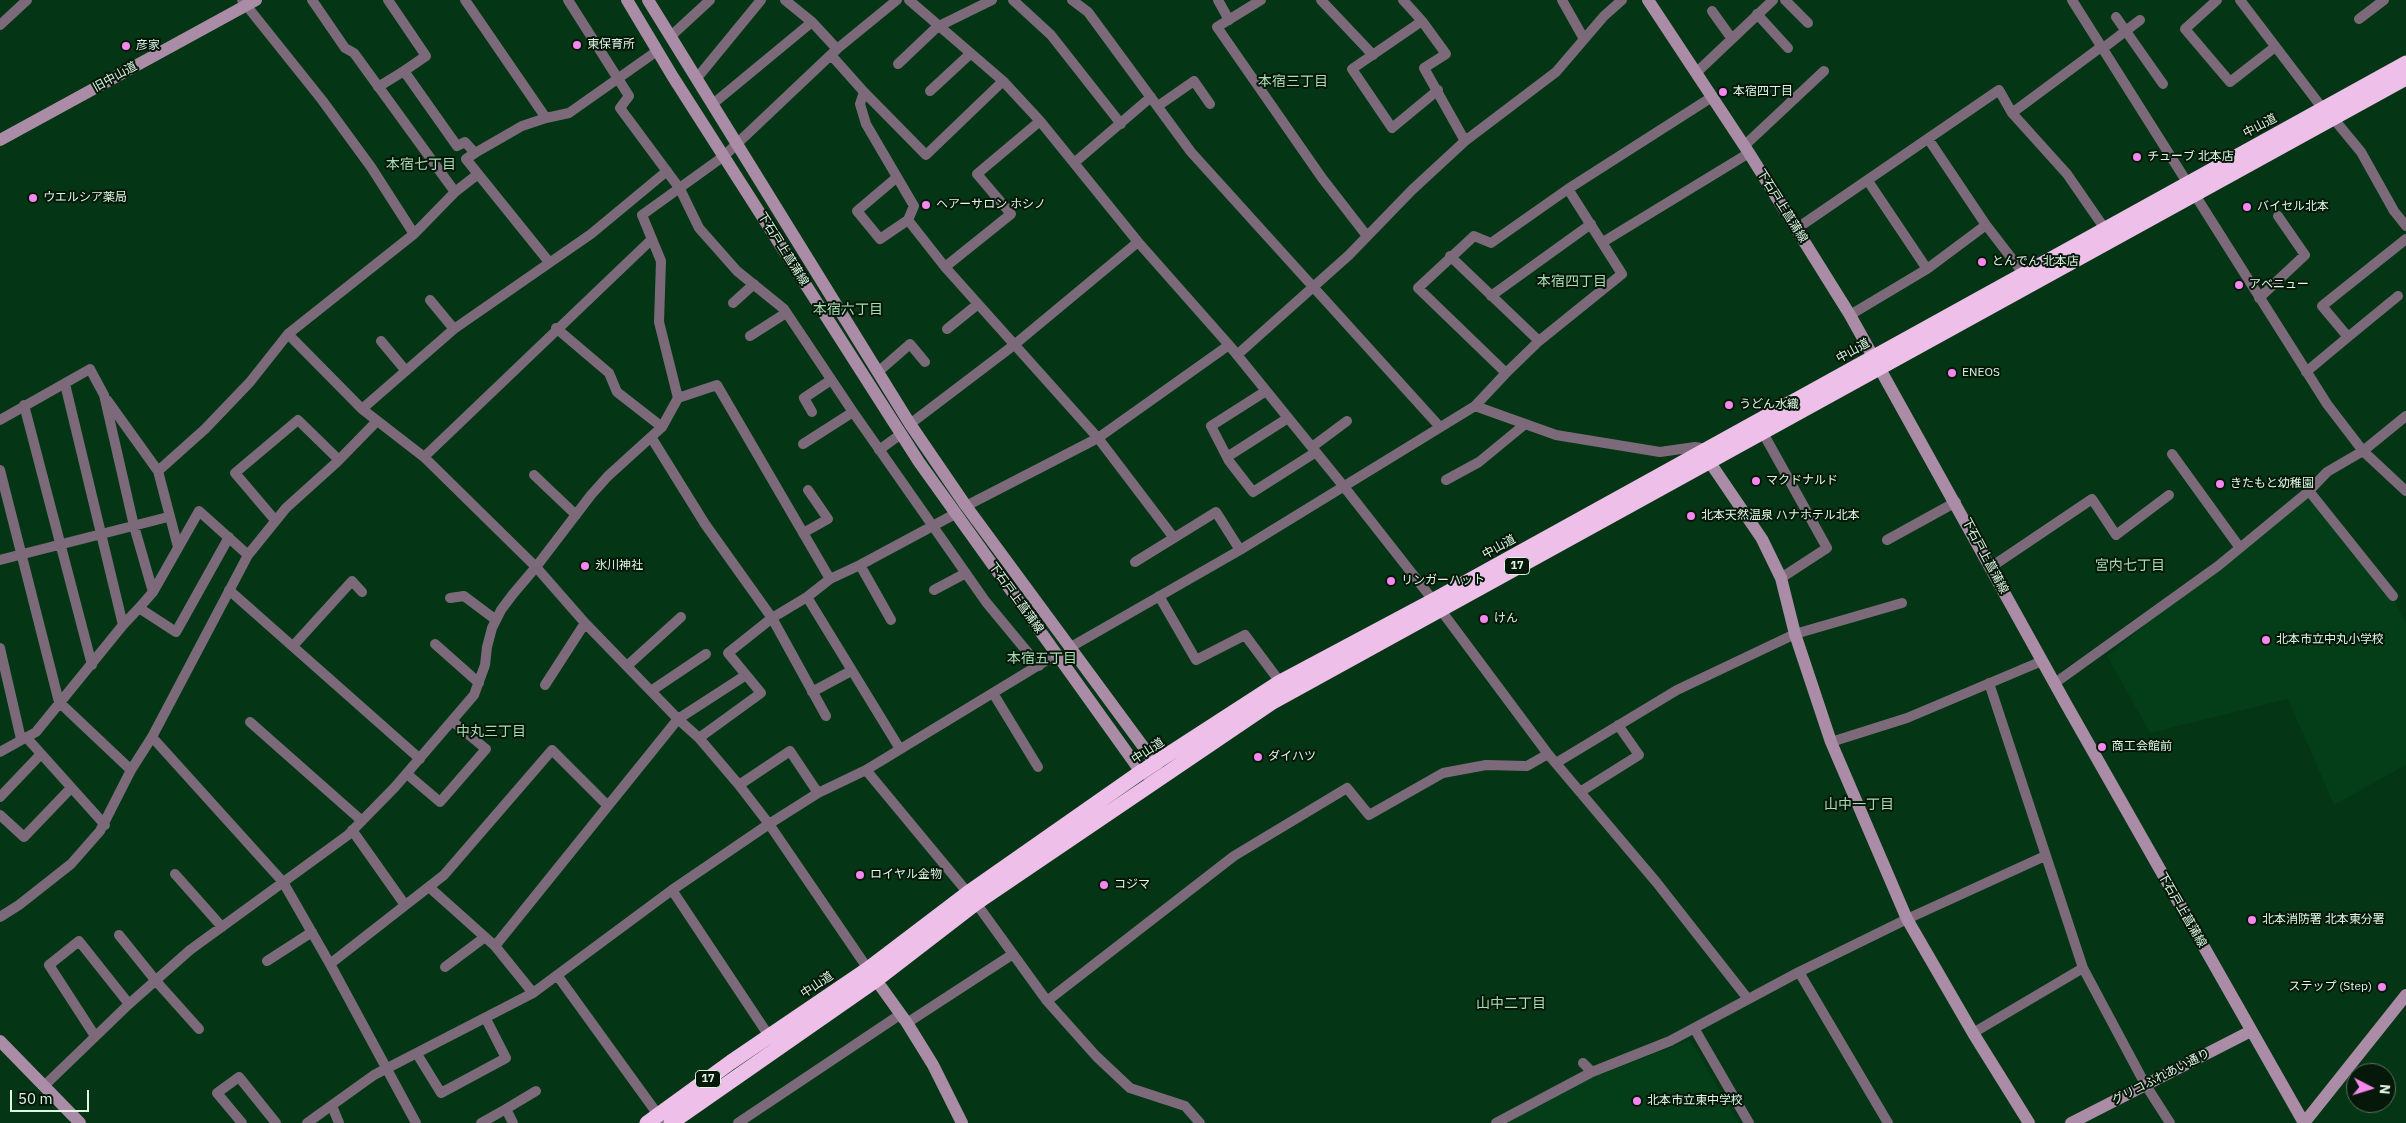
<!DOCTYPE html>
<meta charset="utf-8">
<style>
body{margin:0}
#map{position:relative;width:2406px;height:1123px;overflow:hidden;background:#043515;font-family:"IBM Plex Sans",sans-serif}
canvas{display:block}
.north{position:absolute;left:2346px;top:1063px;width:50px;height:50px;box-sizing:border-box;background:#06180a;border:1px solid #5c7160;border-radius:50%;rotate:95deg;font-size:14px;font-weight:700;line-height:20px;text-align:center;color:#def6e2}
.north::after{content:'';display:block;margin:auto;width:18px;height:22px;background:#f688ed;clip-path:polygon(50% 0,100% 100%,50% 72%,0 100%)}
.scale{position:absolute;left:10px;top:1090px;width:79px;height:22px;box-sizing:border-box;border:2px solid #def6e2;border-top:0;padding-left:6px;font-size:15px;line-height:18px;white-space:nowrap;color:#def6e2;-webkit-text-stroke:4px #06180a;paint-order:stroke}
</style>
<div id="map">
<canvas width="2406" height="1123"></canvas>
<div class="north">N</div>
<div class="scale">50 m</div>
</div>
<script>
const c = document.querySelector('canvas').getContext('2d');
c.lineJoin = 'round';
function paint(path, color) {
  c.fillStyle = color;
  c.fill(path, 'evenodd');
}
function shape(rows) {
  const path = new Path2D();
  for (const r of rows) {
    path.moveTo(r[0], r[1]);
    for (let i = 2; i < r.length; i += 2) path.lineTo(r[i], r[i + 1]);
  }
  return path;
}
function strokePath(path, color, width, dash) {
  c.strokeStyle = color;
  c.lineWidth = width;
  c.lineCap = dash ? 'butt' : 'round';
  c.setLineDash(dash || []);
  c.stroke(path);
}
function write(font, color, halo, rows, align = 'center') {
  c.font = font + ' "IBM Plex Sans","Noto Sans JP",sans-serif';
  c.lineWidth = 4;
  c.setLineDash([]);
  c.textBaseline = 'middle';
  c.strokeStyle = halo;
  c.fillStyle = color;
  for (const [text, x, y, turn = 0] of rows) {
    c.save();
    c.translate(x, y);
    c.rotate((+turn || 0) * Math.PI / 180);
    c.textAlign = isNaN(turn) ? turn : align;
    if (halo) c.strokeText(text, 0, 0);
    c.fillText(text, 0, 0);
    c.restore();
  }
}
paint(shape([
 [2309,491,2393,596,2406,624,2406,765,2334,805,2288,699,2150,733,2107,656],
 [1690,1040,1739,1123,1507,1123,1591,1078]
]), '#033e19');
strokePath(shape([
 [312,0,345,48,354,53,455,192,478,174],
 [388,0,426,56,404,71,457,146,465,142,475,153,466,159,549,262],
 [465,0,546,118,569,113,657,51],
 [568,0,629,96,620,108,680,189,699,228,737,271,784,309,853,412,986,602,1039,666],
 [785,0,812,22,837,49],
 [909,0,1003,81,1040,121,1138,242,1229,345,1345,488,1440,609,1548,754,1657,883,1748,999],
 [1013,0,1051,35,1121,124],
 [1072,0,1088,12,1191,152,1440,427],
 [1218,0,1229,20],
 [1261,0,1217,27,1322,178,1367,236],
 [1321,0,1373,55],
 [1403,0,1422,21,1446,54,1424,68,1465,141],
 [1562,0,1584,39],
 [1785,0,1808,23],
 [2072,0,2327,404,2363,451,2406,491],
 [2217,0,2185,29,2230,82,2275,47],
 [2240,0,2323,109],
 [1712,11,1732,39],
 [1757,14,1788,48],
 [2116,17,2163,84],
 [2359,19,2384,0],
 [1422,21,1352,69,1392,128,1438,90],
 [0,25,27,0],
 [671,36,710,0],
 [2102,49,2140,20],
 [831,55,864,92,926,155,1003,81],
 [898,64,937,27,992,0],
 [1697,72,1773,0],
 [697,78,761,0],
 [378,87,404,71],
 [930,91,970,54],
 [864,92,860,104,866,124,914,206,908,220,880,239,857,211,896,178],
 [714,103,812,22],
 [1158,106,1194,81,1210,104],
 [2012,113,2101,47],
 [2333,118,2361,152,2394,211,2406,226],
 [1929,140,1986,225,2023,273],
 [1744,146,1824,71],
 [475,153,522,126,546,118],
 [1074,163,1151,97],
 [1868,181,1927,269],
 [1568,189,1491,243,1474,236,1418,288,1506,373,1539,341,1622,274,1568,189,1712,97],
 [908,220,945,267,1098,438,1174,538],
 [1796,229,1999,90,2012,113,2067,174,2105,229],
 [414,234,455,192],
 [1603,242,1749,153],
 [1450,256,1539,341],
 [945,267,1011,214,977,174,1040,121],
 [1491,296,1591,224],
 [2259,298,2305,255,2278,216],
 [430,300,454,329],
 [733,303,754,284],
 [1850,315,1927,269,1986,225],
 [556,328,609,373,617,392,662,427],
 [947,329,978,304],
 [288,334,362,409,424,457,536,567,585,623,678,719,699,738,739,785,769,824,868,969],
 [750,336,786,313],
 [2348,337,2398,296],
 [381,341,406,371],
 [1237,355,1349,255,1412,190,1465,141,1556,72,1604,16,1622,0],
 [878,372,910,344,925,362],
 [2306,372,2348,337,2322,306,2406,239],
 [65,384,123,625],
 [1266,391,1211,426,1229,461,1253,492,1316,452],
 [678,398,659,322,661,261,642,215,724,156,837,49,897,0],
 [107,400,158,471,178,547],
 [24,405,92,665],
 [1475,406,1506,373],
 [362,409,454,329,591,234,667,171],
 [812,412,804,398,831,380],
 [0,420,90,369,104,395,134,526,153,592],
 [910,424,1014,345,1138,242],
 [1763,433,1827,548,1781,578],
 [651,437,705,524,772,618,826,716],
 [803,444,853,412],
 [1312,447,1347,421],
 [879,450,901,434],
 [2172,454,2240,548],
 [424,457,651,240],
 [1227,457,1288,418],
 [0,470,59,702,131,770],
 [158,471,205,429,250,382,288,334,414,234,371,167,322,100,242,0],
 [534,475,576,515],
 [1446,480,1479,462,1524,425],
 [2309,491,2393,596],
 [966,506,1098,438,1229,345],
 [275,520,235,473,298,420,339,460],
 [803,533,828,519,808,490],
 [1887,540,1956,502],
 [0,560,168,517],
 [1135,562,1216,512,1240,550],
 [860,565,891,620],
 [1991,567,2092,499,2116,535,2169,495],
 [229,590,420,759],
 [934,590,966,573],
 [1159,596,1196,660,1245,635,1280,682],
 [807,597,900,749],
 [450,598,464,596,496,620],
 [139,608,176,632,229,537],
 [435,644,479,683],
 [293,646,352,581,362,592],
 [0,648,21,739],
 [1069,648,1240,550,1475,406,1556,435,1660,452,1695,447,1707,449],
 [627,666,681,617],
 [1989,683,2083,968,2145,1084,2170,1123],
 [2055,683,2218,566,2309,491,2327,472,2363,451,2406,416],
 [545,685,585,623],
 [651,691,706,654],
 [812,692,851,671],
 [993,693,1038,767],
 [250,722,362,821],
 [26,737,105,825],
 [152,737,283,882,330,964],
 [699,738,761,693,728,653,772,618,807,597,830,579,860,565,955,514],
 [1831,742,1907,718,2042,661],
 [0,752,36,732,123,625,139,608,153,592,199,511,248,555],
 [1556,763,1677,690,1795,634,1902,603],
 [866,770,968,893],
 [407,774,440,802,486,749,452,721],
 [739,785,790,751,818,793],
 [1580,792,1639,755,1618,725],
 [0,797,41,754],
 [0,815,24,837,71,788],
 [352,830,405,905],
 [175,874,222,927],
 [429,887,495,946],
 [672,890,769,1036],
 [976,903,1047,1001,1096,1056,1130,1088,1185,1106,1200,1123],
 [0,917,19,905,71,864,100,831,131,770,152,737,248,555,286,508,337,462,377,421],
 [119,935,156,981,199,1029],
 [267,961,312,932],
 [445,967,485,937],
 [1799,972,1888,1123],
 [557,975,664,1123],
 [533,993,495,946,678,719,746,675],
 [1047,1001,1234,856,1347,788,1369,815,1443,773,1486,765,1527,766,1548,754],
 [907,1023,1013,954],
 [1694,1028,1749,1123],
 [1973,1033,2083,968],
 [95,1036,49,965,79,941,129,1004],
 [417,1054,441,1093,506,1058,486,1019],
 [1583,1063,1592,1072],
 [44,1086,129,1004,190,950,348,835,395,787,474,695,485,665,487,647,492,628,501,610,513,594,536,567,591,495,608,476,662,427,678,398,717,385,830,579],
 [332,1106,339,1123],
 [506,1109,536,1091],
 [242,1123,217,1093,239,1077,276,1123],
 [307,1123,374,1075,533,993,672,890,769,824,818,793,866,770,1057,654],
 [416,1123,330,964,444,875,552,750,607,805],
 [481,1123,506,1109,513,1123],
 [738,1123,901,1014],
 [1496,1123,1592,1072,1670,1041,1799,972,1907,919,2045,856]
]), '#7c6a7a', 10);
strokePath(shape([
 [627,0,673,77,919,462,1141,772,1158,778,1156,764,966,506,910,424,648,0],
 [1648,0,1749,153,1850,315,2066,704,2304,1123],
 [0,140,256,0],
 [1709,461,1762,539,1781,578,1795,634,1831,742,1907,919,1973,1033,2029,1123],
 [871,973,907,1023,933,1065,962,1123],
 [0,1041,80,1123],
 [2071,1123,2251,1031],
 [2304,1123,2406,995]
]), '#aa8ca7', 12);
strokePath(shape([
 [647,1123,731,1062,868,969,968,893,1141,772,1280,682,1432,601,2406,63],
 [671,1123,876,980,976,903,1271,703,2406,78]
]), '#eec0e9', 15);
for (const [x, y, r, color] of [
 [577,45,5,"#f688ed"],
 [126,46,5,"#f688ed"],
 [1723,92,5,"#f688ed"],
 [2137,157,5,"#f688ed"],
 [33,198,5,"#f688ed"],
 [926,205,5,"#f688ed"],
 [2247,207,5,"#f688ed"],
 [1982,262,5,"#f688ed"],
 [2239,285,5,"#f688ed"],
 [1952,373,5,"#f688ed"],
 [1729,405,5,"#f688ed"],
 [1756,481,5,"#f688ed"],
 [2220,484,5,"#f688ed"],
 [1691,516,5,"#f688ed"],
 [585,566,5,"#f688ed"],
 [1391,581,5,"#f688ed"],
 [1484,619,5,"#f688ed"],
 [2266,640,5,"#f688ed"],
 [2102,747,5,"#f688ed"],
 [1258,757,5,"#f688ed"],
 [860,875,5,"#f688ed"],
 [1104,885,5,"#f688ed"],
 [2252,920,5,"#f688ed"],
 [2382,987,5,"#f688ed"],
 [1637,1101,5,"#f688ed"]
]) {
  const dot = new Path2D();
  dot.arc(x, y, r, 0, 2 * Math.PI);
  c.fillStyle = color;
  c.fill(dot);
  strokePath(dot, '#06180a', 2);
}
for (const [x, y, w] of [
 [1517,566,25],
 [708,1079,25]
]) {
  const box = new Path2D();
  box.roundRect(x - w / 2, y - 8.5, w, 17, 4);
  c.fillStyle = '#06180a';
  c.fill(box);
  strokePath(box, '#def6e2', 1);
}
write('bold 11px', '#def6e2', null, [
 ["17",1517,566],
 ["17",708,1079]
]);
write('12px', '#def6e2', '#06180a', [
 ["東保育所",587,45],
 ["彦家",136,46],
 ["本宿四丁目",1733,92],
 ["チューブ 北本店",2147,157],
 ["ウエルシア薬局",43,198],
 ["ヘアーサロン ホシノ",936,205],
 ["バイセル北本",2257,207],
 ["とんでん 北本店",1992,262],
 ["アベニュー",2249,285],
 ["ENEOS",1962,373],
 ["うどん水織",1739,405],
 ["マクドナルド",1766,481],
 ["きたもと幼稚園",2230,484],
 ["北本天然温泉 ハナホテル北本",1701,516],
 ["氷川神社",595,566],
 ["リンガーハット",1401,581],
 ["けん",1494,619],
 ["北本市立中丸小学校",2276,640],
 ["商工会館前",2112,747],
 ["ダイハツ",1268,757],
 ["ロイヤル金物",870,875],
 ["コジマ",1114,885],
 ["北本消防署 北本東分署",2262,920],
 ["ステップ (Step)",2372,987,"right"],
 ["北本市立東中学校",1647,1101]
], 'left');
write('12px', '#def6e2', '#06180a', [
 ["旧中山道",115,77,-29],
 ["中山道",2260,126,-28],
 ["下石戸上菖蒲線",1782,206,58],
 ["下石戸上菖蒲線",783,249,58],
 ["中山道",1853,351,-29],
 ["中山道",1499,547,-29],
 ["下石戸上菖蒲線",1985,556,62],
 ["下石戸上菖蒲線",1016,598,54],
 ["中山道",1148,751,-33],
 ["下石戸上菖蒲線",2182,910,60],
 ["中山道",817,985,-34],
 ["グリコふれあい通り",2161,1077,-27]
]);
write('14px', '#aadbb3', '#06180a', [
 ["本宿三丁目",1293,82],
 ["本宿七丁目",421,165],
 ["本宿四丁目",1572,282],
 ["本宿六丁目",848,310],
 ["宮内七丁目",2130,566],
 ["本宿五丁目",1042,659],
 ["中丸三丁目",491,732],
 ["山中一丁目",1859,805],
 ["山中二丁目",1511,1004]
]);
</script>
